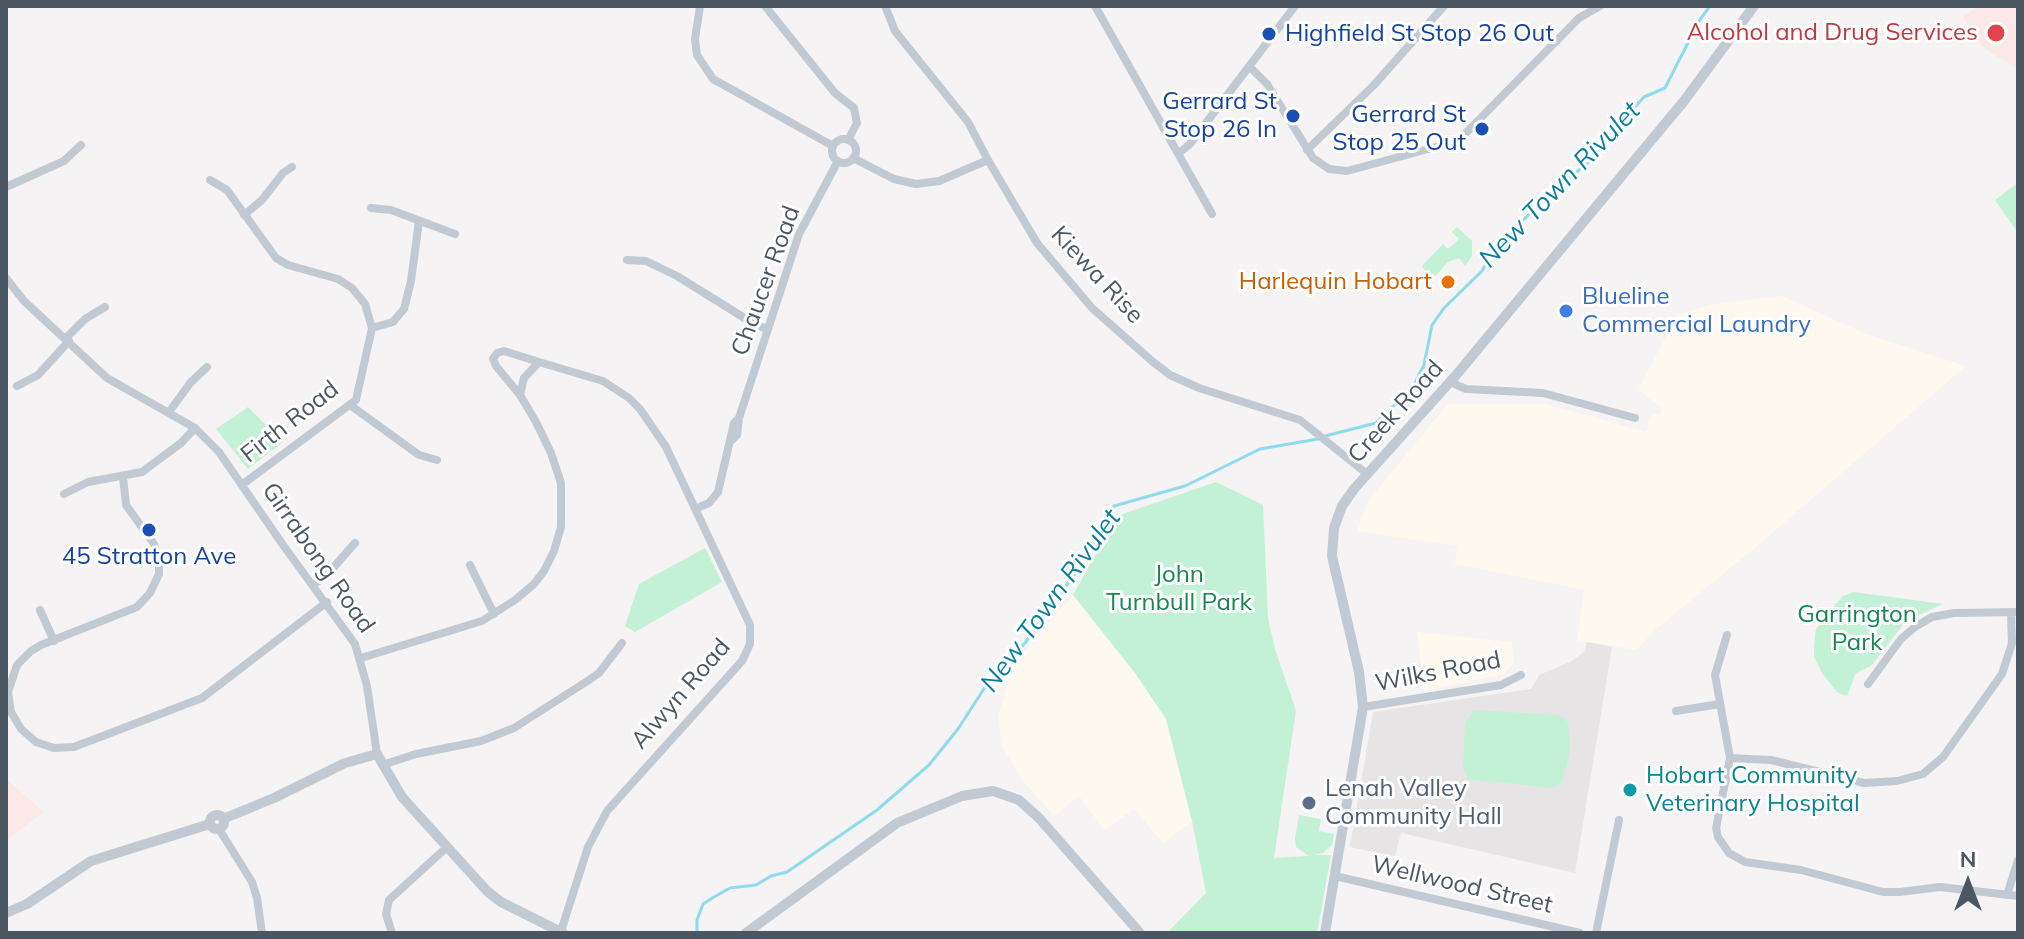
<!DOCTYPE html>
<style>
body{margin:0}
#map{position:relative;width:2024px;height:939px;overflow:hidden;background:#f5f3f3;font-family:Mulish,sans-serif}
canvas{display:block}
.frame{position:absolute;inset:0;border:8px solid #4a5661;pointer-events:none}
.north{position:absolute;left:1928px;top:843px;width:80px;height:80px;-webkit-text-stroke:6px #fff;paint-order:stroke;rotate:0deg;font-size:22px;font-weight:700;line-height:32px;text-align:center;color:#4a5661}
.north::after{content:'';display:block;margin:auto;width:28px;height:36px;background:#4a5661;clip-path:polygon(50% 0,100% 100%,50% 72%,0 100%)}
</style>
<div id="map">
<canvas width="2024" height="939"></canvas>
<div class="frame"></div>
<div class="north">N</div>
</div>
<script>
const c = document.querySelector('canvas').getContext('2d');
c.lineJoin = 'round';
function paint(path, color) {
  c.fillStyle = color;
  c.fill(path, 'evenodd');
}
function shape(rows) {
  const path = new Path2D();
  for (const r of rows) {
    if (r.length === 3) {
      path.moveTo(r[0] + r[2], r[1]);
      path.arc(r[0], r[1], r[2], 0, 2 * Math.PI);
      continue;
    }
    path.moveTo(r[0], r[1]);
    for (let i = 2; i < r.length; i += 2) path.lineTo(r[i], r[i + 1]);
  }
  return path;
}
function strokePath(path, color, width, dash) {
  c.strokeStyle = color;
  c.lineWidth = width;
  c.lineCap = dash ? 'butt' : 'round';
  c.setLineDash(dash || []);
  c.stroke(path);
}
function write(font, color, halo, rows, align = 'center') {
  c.font = font + ' Mulish,sans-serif';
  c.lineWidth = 6;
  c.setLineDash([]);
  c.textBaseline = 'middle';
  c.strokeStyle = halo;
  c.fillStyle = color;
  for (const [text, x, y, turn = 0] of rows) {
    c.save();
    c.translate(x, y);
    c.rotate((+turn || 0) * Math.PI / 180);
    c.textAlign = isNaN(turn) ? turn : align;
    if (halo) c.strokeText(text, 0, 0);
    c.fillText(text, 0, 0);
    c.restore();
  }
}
paint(shape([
 [1782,296,1864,333,1966,366,1757,546,1656,629,1636,650,1577,640,1584,590,1455,564,1457,546,1357,531,1368,501,1448,404,1546,404,1646,432,1652,413,1660,415,1662,408,1638,390,1677,315,1712,304],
 [1073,595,1135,673,1166,719,1192,821,1163,843,1134,809,1104,830,1079,796,1054,816,1024,782,1001,745,998,717,1013,665],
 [1417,632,1512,642,1514,662,1504,674,1424,691]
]), '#fdf9ef');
paint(shape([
 [1587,642,1612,647,1575,873,1401,833,1395,856,1350,847,1373,712,1531,689,1539,675,1570,662,1584,652]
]), '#e6e4e5');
paint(shape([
 [1979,6,2018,6,2018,69,1985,49,1963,17],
 [6,779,44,812,6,841]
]), '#fce8e6');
paint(shape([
 [2018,183,2018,233,1995,200],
 [1457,227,1472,241,1472,256,1465,266,1459,258,1448,262,1432,280,1422,266,1443,244,1448,249,1459,239,1452,232],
 [248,407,283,442,248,469,216,429],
 [1216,482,1263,505,1268,619,1275,649,1296,711,1274,858,1309,856,1296,847,1295,838,1299,815,1321,819,1319,831,1334,834,1332,845,1323,853,1314,855,1331,855,1317,933,1167,933,1206,893,1192,821,1166,719,1135,673,1073,595,1117,516],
 [705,548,722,582,635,632,625,626,639,584],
 [1854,592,1943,604,1906,621,1871,666,1856,673,1847,696,1838,693,1824,676,1814,657,1814,645,1816,629,1830,610,1843,596],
 [1474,710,1558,715,1564,718,1568,723,1570,750,1564,777,1559,785,1552,788,1467,779,1463,768,1465,723]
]), '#c3f1d5');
strokePath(shape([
 [1325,436,1376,423,1413,387,1424,365,1432,325,1444,308,1482,271,1496,248,1544,199,1591,160,1608,136,1644,97,1665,88,1699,21,1710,6],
 [697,933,697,920,703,904,714,897,730,888,756,885,771,876,787,872,877,810,929,765,958,729,989,681,1025,643,1087,557,1114,506,1185,486,1260,449,1318,439]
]), '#90daee', 3);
strokePath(shape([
 [700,6,695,39,697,55,713,79,833,146],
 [765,6,835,93,854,108,857,123,848,140],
 [885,6,895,31,968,122,988,160,1037,243,1092,308,1152,361,1170,375,1199,388,1300,420,1367,474],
 [1095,6,1212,214],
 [1250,67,1267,84,1313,158,1329,169,1347,171,1458,141,1579,18,1600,6],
 [844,151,12],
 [1307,150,1374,85,1444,6],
 [1179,153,1190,144,1295,6],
 [853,158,894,179,916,184,939,181,988,160],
 [210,180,227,190,276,258,288,265,338,279,352,288,365,304,372,328],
 [6,187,64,161,81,145],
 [371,208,391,210,455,234],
 [244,215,262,200,283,173,292,167],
 [627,260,646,261,677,276,754,324,767,329],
 [6,278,24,301,107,378,195,428,219,452,283,545,355,644,367,686,377,754],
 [66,338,85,319,105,307],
 [1450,382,1466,389,1543,393,1635,418],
 [17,386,38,375,69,341],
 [520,395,524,378,539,362,603,381,629,398,640,409,666,447,750,625,750,644,742,661,607,811,588,847,561,931],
 [350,405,419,455,437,460],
 [169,412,191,382,207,367],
 [732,440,737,435,739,418],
 [123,477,126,505,154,544,159,563,159,574,150,593,137,607,41,645,31,651,17,665,8,692,11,712,21,729,36,742,54,748,74,747,202,698,327,602],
 [243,484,356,400,372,328,393,322,404,309,411,281,419,221],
 [64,494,88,482,142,472,181,443,195,428],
 [697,508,709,503,718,492,734,423,739,418,799,234,838,161],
 [470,565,494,614],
 [313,585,326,576,355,543],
 [40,610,54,641],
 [1727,635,1715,675,1730,758,1716,828,1718,837,1729,853,1745,862,1801,870,1883,892,1900,892,1940,887,2018,896],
 [361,658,482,621,515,600,534,584,544,571,554,551,561,527,561,483,551,453,536,422,520,395,496,366,493,359,497,353,504,351,539,362],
 [1868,684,1901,639,1915,627,1932,617,1954,613,2018,612],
 [1363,707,1501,685,1521,675],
 [1676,711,1720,704],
 [1730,758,1771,760,1864,783,1897,781,1923,774,1943,757,2002,674,2012,643,2011,614],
 [382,765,416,754,481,741,514,728,589,680,599,673,622,643],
 [219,829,252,882,257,898,262,933],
 [1335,876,1580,933],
 [2007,895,2018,860],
 [392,933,386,914,389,900,447,847],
 [1596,933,1619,820]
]), '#c1cad2', 8);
strokePath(shape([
 [217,822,7],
 [223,819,274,798,345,763,377,754,402,797,487,891,501,902,563,933],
 [6,913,27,904,91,861,210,824],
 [746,933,897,823,962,796,993,791,1019,800,1039,818,1140,933],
 [1325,933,1363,707,1359,672,1332,556,1334,528,1342,506,1354,489,1457,374,1684,101,1754,6]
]), '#c1cad2', 10);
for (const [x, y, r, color] of [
 [1996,33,10,"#e0444e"],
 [1269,34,8,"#1a4fb4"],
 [1293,116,8,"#1a4fb4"],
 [1482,129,8,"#1a4fb4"],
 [1448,282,8,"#e8710a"],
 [1566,311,8,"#3f7fe0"],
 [149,530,8,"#1a4fb4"],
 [1630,790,8,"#0f9aa8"],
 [1309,803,8,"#5c6f8a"]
]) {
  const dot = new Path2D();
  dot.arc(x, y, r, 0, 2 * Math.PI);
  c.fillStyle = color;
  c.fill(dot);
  strokePath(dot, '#fff', 3);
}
write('24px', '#be3a42', '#fff', [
 ["Alcohol and Drug Services",1978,33]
], 'right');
write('24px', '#164399', '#fff', [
 ["Highfield St Stop 26 Out",1285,34,"left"],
 ["Gerrard St",1277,102],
 ["Stop 26 In",1277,130],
 ["Gerrard St",1466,115],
 ["Stop 25 Out",1466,143],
 ["45 Stratton Ave",149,557,"center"]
], 'right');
write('24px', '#4a5661', '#fff', [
 ["Kiewa Rise",1097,275,47],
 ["Chaucer Road",766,281,-70],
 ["Creek Road",1396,412,-48],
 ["Firth Road",290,422,-38],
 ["Girrabong Road",318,558,55],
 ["Wilks Road",1438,672,-11],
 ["Alwyn Road",681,694,-49],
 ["Wellwood Street",1462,885,13]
]);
write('24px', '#c56008', '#fff', [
 ["Harlequin Hobart",1432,282]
], 'right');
write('24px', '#366cbe', '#fff', [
 ["Blueline",1582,297],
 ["Commercial Laundry",1582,325]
], 'left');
write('24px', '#17864f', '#fff', [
 ["John",1179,575],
 ["Turnbull Park",1179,603],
 ["Garrington",1857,615],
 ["Park",1857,643]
]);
write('24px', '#0d838f', '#fff', [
 ["Hobart Community",1646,776],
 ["Veterinary Hospital",1646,804]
], 'left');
write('24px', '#4e5e75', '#fff', [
 ["Lenah Valley",1325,789],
 ["Community Hall",1325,817]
], 'left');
write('italic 26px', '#0c7c9b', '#fff', [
 ["New Town Rivulet",1560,185,-46],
 ["New Town Rivulet",1051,601,-54]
]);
</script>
